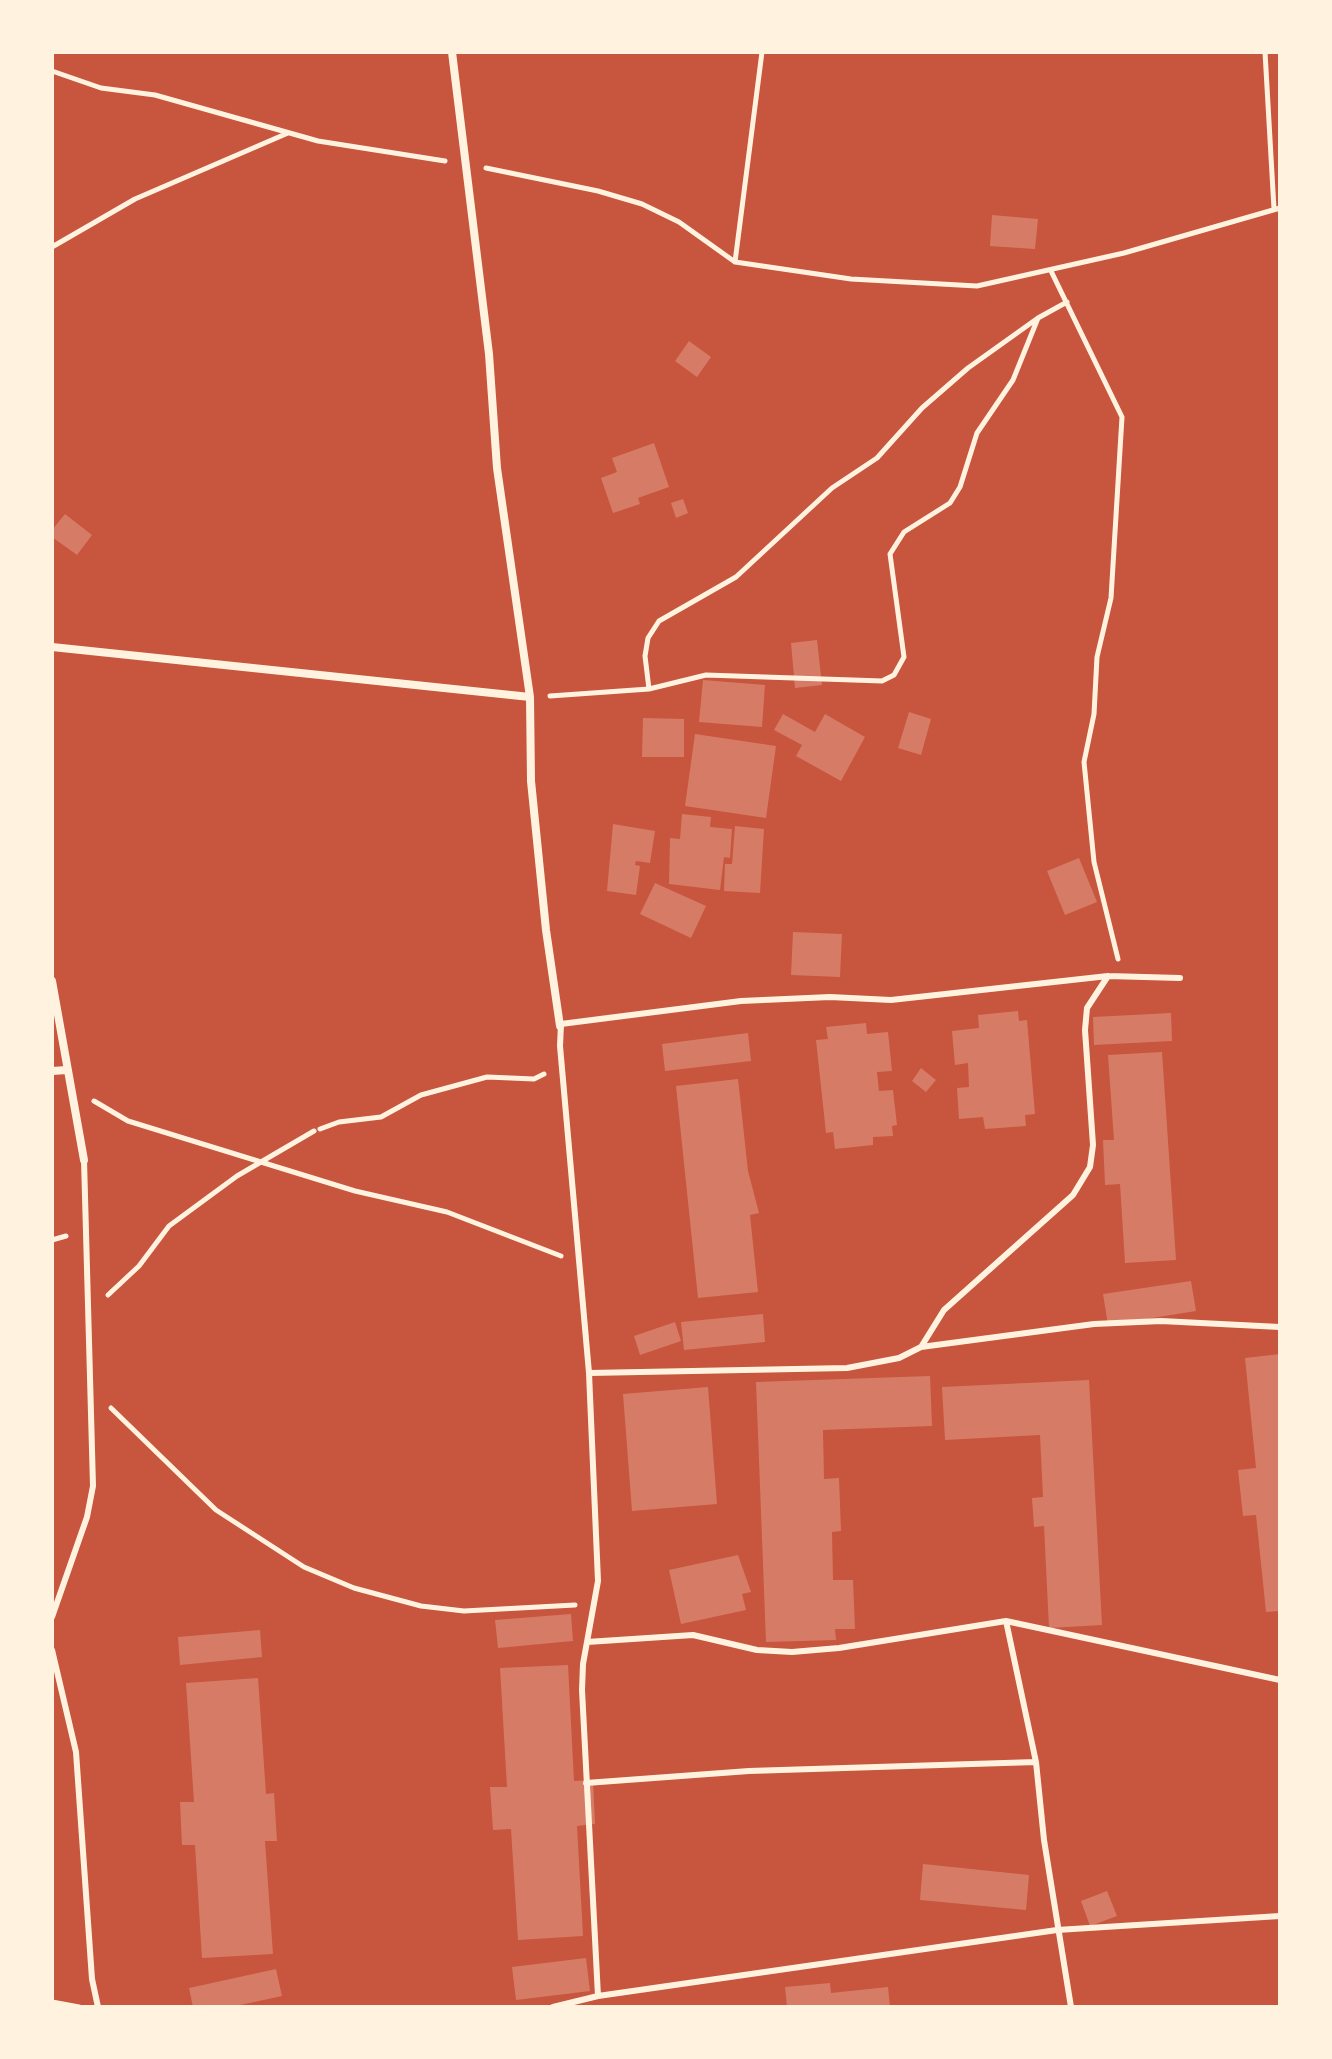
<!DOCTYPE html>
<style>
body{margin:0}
#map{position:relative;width:1332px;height:2059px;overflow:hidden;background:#c8553d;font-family:Arial,sans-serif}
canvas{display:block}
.frame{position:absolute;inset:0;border:54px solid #fff3e0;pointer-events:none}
</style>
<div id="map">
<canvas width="1332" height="2059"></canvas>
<div class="frame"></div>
</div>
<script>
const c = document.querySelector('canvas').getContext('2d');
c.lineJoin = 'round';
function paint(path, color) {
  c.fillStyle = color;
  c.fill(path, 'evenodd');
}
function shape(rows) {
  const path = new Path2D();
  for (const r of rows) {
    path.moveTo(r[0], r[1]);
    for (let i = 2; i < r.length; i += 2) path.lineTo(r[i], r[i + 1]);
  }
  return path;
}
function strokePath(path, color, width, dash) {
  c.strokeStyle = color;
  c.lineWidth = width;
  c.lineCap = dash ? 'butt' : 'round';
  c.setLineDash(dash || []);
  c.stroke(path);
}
paint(shape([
 [992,215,1038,219,1035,249,990,246],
 [689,341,711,357,697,377,675,361],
 [654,443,669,487,638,498,640,504,613,513,601,478,617,472,612,458],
 [683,499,688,513,676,518,671,503],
 [65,514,92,535,77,555,52,537,52,530],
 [817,640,822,685,795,688,791,643],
 [703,680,765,685,762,727,699,722],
 [909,712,931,719,921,755,898,748],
 [783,714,815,732,825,714,865,737,841,781,796,756,802,745,774,730],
 [643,718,684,719,684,757,642,757],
 [695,734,776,746,766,818,685,806],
 [682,814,711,817,710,827,732,829,730,858,724,857,720,890,669,884,670,838,680,839],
 [613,824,655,831,650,863,636,861,635,865,640,866,636,895,607,891],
 [735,826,764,829,760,893,724,891,725,864,732,864],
 [1079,858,1097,902,1065,915,1047,871],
 [655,883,706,906,691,938,640,914],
 [793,932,842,934,840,977,791,975],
 [1018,1011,1019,1021,1027,1020,1035,1114,1025,1115,1026,1126,985,1129,983,1117,959,1119,957,1088,969,1087,968,1063,955,1065,952,1031,979,1028,978,1015],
 [1171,1013,1172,1041,1094,1045,1093,1017],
 [866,1023,867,1034,888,1032,892,1071,877,1072,879,1091,893,1090,897,1125,892,1126,893,1136,873,1137,873,1145,835,1149,833,1132,826,1133,816,1040,828,1039,826,1027],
 [748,1033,751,1061,665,1071,662,1044],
 [1162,1052,1176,1260,1125,1263,1120,1184,1105,1185,1103,1140,1114,1140,1108,1055],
 [921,1068,936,1080,926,1092,912,1081],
 [738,1079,748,1171,759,1213,750,1215,758,1292,698,1298,676,1086],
 [1191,1281,1196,1311,1108,1325,1103,1294],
 [763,1314,765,1342,684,1350,681,1322],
 [675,1322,681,1341,640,1355,634,1336],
 [1280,1354,1280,1611,1266,1612,1256,1515,1243,1516,1238,1470,1256,1468,1245,1358],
 [930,1376,932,1426,823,1430,824,1479,839,1478,841,1531,832,1532,833,1580,853,1580,855,1629,835,1629,836,1640,766,1642,756,1382],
 [1089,1380,1102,1625,1049,1628,1044,1526,1034,1527,1032,1498,1043,1497,1040,1435,945,1440,942,1387],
 [708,1387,717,1504,632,1511,623,1394],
 [738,1555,751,1592,742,1594,746,1610,681,1624,669,1570],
 [571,1614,573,1641,498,1648,495,1620],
 [260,1630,262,1657,180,1665,178,1637],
 [568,1665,574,1781,593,1780,595,1824,577,1826,583,1936,518,1940,511,1829,493,1830,490,1787,507,1787,500,1668],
 [258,1678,266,1794,274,1793,277,1841,265,1841,273,1954,202,1958,195,1845,182,1845,180,1802,194,1802,186,1683],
 [923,1864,1029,1875,1026,1910,920,1900],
 [1107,1891,1117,1916,1090,1926,1081,1901],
 [586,1958,590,1991,516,2000,512,1967],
 [276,1969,282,1996,231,2007,193,2007,189,1988],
 [830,1983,831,1993,888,1987,890,2007,787,2007,785,1987]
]), '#d67c66');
strokePath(shape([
 [1265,52,1274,209],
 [52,71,101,88,155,95,318,141,445,161],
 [486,168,598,191,642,204,679,222,735,262,851,279,977,286,1124,253,1280,208],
 [52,247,135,199,288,133],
 [735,262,762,52],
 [1051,271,1122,417,1111,598,1097,657,1094,714,1084,762,1094,862,1118,959],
 [649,689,645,656,648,638,659,621,736,577,832,488,877,458,922,408,968,368,1038,318,1067,302],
 [550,696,649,689,706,675,882,681,894,675,904,657,890,554,904,532,950,503,960,487,977,433,1013,380,1038,318],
 [94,1101,128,1121,355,1191,447,1212,561,1256],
 [320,1129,339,1122,381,1117,421,1095,487,1077,534,1079,544,1074],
 [52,1240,66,1236],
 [108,1295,139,1266,169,1226,237,1176,314,1131],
 [111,1408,216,1510,304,1567,354,1588,421,1606,464,1611,575,1605],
 [52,2002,79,2007]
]), '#fff3e0', 5);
strokePath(shape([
 [921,1347,1094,1324,1161,1321,1280,1327],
 [589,1373,847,1368,899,1358,921,1347,944,1310,1073,1195,1090,1167,1093,1145,1085,1030,1087,1008,1108,976],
 [52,1617,87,1517,93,1486,84,1160],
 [1006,1621,1036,1762,1044,1840,1071,2007],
 [587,1642,693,1635,757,1650,792,1652,839,1648,1006,1621,1280,1680],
 [52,1650,76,1752,92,1979,98,2007],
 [586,1783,749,1771,1036,1762],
 [598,1996,582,1690,583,1664,598,1581,589,1373,560,1046,561,1024,741,1001,830,997,891,1000,1108,976,1180,978],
 [553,2007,598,1996,1057,1930,1280,1916]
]), '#fff3e0', 6);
strokePath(shape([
 [452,52,489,354,497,468,530,697,531,781,546,930,560,1026],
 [52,647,530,697],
 [52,981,84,1160],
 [52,1071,67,1070]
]), '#fff3e0', 8);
</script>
